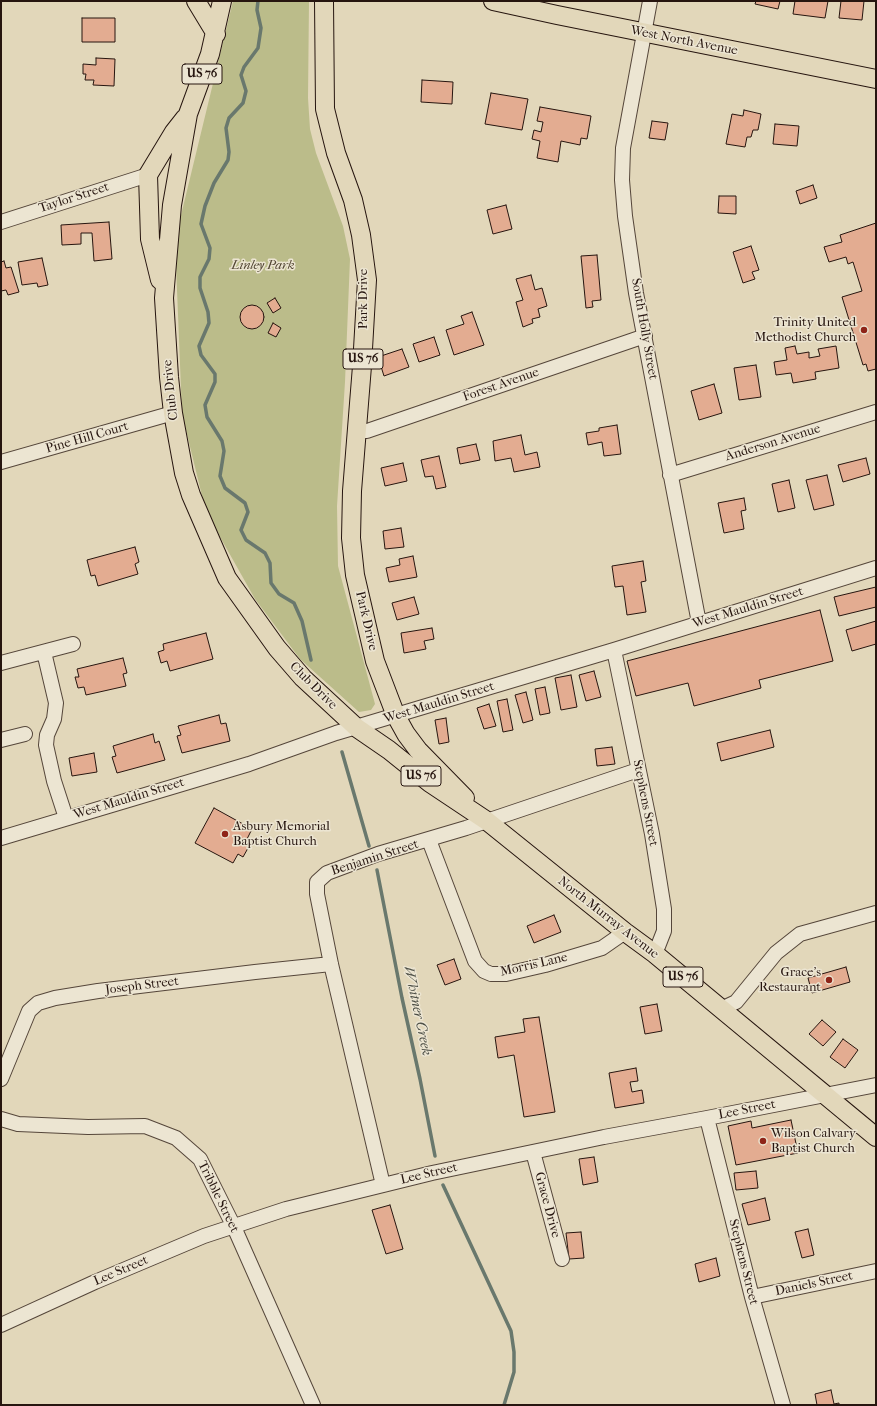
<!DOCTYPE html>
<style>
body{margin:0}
#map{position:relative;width:877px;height:1406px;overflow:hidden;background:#e2d7ba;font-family:"IM FELL French Canon",serif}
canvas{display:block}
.frame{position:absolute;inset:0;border:2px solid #26150f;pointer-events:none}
</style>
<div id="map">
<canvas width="877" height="1406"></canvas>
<div class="frame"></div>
</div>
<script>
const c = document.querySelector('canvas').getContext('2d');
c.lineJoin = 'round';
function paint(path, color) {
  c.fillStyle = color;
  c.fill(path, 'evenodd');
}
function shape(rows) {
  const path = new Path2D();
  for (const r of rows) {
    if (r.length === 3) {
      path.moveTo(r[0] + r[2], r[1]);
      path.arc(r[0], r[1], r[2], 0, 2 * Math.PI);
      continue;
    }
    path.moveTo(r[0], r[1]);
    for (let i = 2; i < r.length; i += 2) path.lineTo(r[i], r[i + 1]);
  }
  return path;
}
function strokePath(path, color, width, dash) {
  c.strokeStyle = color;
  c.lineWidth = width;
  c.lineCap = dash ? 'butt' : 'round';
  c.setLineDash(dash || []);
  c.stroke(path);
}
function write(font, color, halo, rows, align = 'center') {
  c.font = font + ' "IM FELL French Canon",serif';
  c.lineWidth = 3;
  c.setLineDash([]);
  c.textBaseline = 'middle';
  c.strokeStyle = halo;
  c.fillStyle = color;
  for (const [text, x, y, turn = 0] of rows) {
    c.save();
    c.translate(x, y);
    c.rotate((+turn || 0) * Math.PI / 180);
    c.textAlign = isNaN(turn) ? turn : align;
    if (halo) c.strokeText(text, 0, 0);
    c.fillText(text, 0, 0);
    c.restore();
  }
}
paint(shape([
 [233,1,309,1,308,98,310,129,316,153,343,226,350,259,345,382,337,506,338,566,375,704,371,710,359,712,300,659,255,599,206,512,182,414,175,240]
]), '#bbbc8a');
strokePath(shape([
 [258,1,257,10,261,28,258,48,244,67,241,75,246,91,243,103,229,118,226,128,229,152,228,160,214,183,205,206,201,224,210,248,209,259,200,277,200,288,208,312,209,323,199,346,201,355,215,374,215,382,205,405,207,417,222,441,224,451,220,476,225,488,245,503,248,512,241,530,246,540,265,553,270,563,271,583,279,594,294,603,302,621,311,660],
 [342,752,369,846],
 [377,870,402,998,420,1079,435,1156],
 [443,1185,511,1331,514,1352,514,1372,504,1405]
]), '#69786d', 3.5);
const building = shape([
 [756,1,780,1,778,9,755,4,756,1],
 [795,1,828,1,825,18,793,14,795,1],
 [841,1,864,1,862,20,839,18,841,1],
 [82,18,115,18,115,42,82,42,82,18],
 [96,58,115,59,114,86,93,85,94,80,85,80,86,74,83,74,83,64,96,65,96,58],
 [422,80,453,82,452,104,421,102,422,80],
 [491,93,528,99,522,130,485,124,491,93],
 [540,107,591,116,587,139,581,138,580,145,561,141,558,162,537,158,540,141,532,139,534,130,541,132,543,122,537,121,540,107],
 [744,110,761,114,758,130,753,130,751,137,747,137,745,147,726,144,732,114,743,116,744,110],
 [652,121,668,123,665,140,649,138,652,121],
 [775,124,799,126,797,146,773,144,775,124],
 [813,185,817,198,800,204,796,191,813,185],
 [719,196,736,196,736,214,718,213,719,196],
 [506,205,512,229,493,234,487,210,506,205],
 [109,222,112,259,94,261,92,233,81,233,81,244,62,245,61,225,109,222],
 [876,223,876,369,868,371,866,364,863,365,842,297,862,291,853,262,848,264,846,257,829,262,824,247,842,242,840,235,876,223],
 [751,246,759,270,752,272,755,279,743,283,733,252,751,246],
 [597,255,601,300,592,301,593,307,586,308,581,256,597,255],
 [42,258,48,285,38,287,37,283,22,285,18,262,42,258],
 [4,261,6,268,11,267,19,292,8,295,6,290,1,291,1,262,4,261],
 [531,275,535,290,542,288,547,306,538,309,540,317,532,319,533,323,523,327,516,302,523,300,516,279,531,275],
 [275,298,281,308,273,313,267,303,275,298],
 [252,317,12],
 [472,312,484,345,454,355,446,330,464,324,461,316,472,312],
 [273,323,281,328,276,337,268,333,273,323],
 [434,337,440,355,419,362,413,344,434,337],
 [795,346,797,354,809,352,809,358,820,356,818,349,836,346,839,368,815,372,816,379,793,383,791,373,776,375,774,362,787,360,785,348,795,346],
 [402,349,409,367,384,376,378,357,402,349],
 [756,365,761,397,739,400,734,368,756,365],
 [714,384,722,413,699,420,691,391,714,384],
 [617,425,621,454,604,456,602,442,588,445,586,433,599,431,599,428,617,425],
 [521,435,525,455,537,452,540,467,514,472,511,458,495,461,493,441,521,435],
 [476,444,480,460,460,464,457,448,476,444],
 [439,456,446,487,436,489,433,476,425,477,421,460,439,456],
 [866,458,870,474,843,482,838,465,866,458],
 [403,463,407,481,385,486,381,468,403,463],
 [827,475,834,505,814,510,806,480,827,475],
 [789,480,795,508,778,512,772,484,789,480],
 [744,498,746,510,741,511,744,529,724,533,718,503,744,498],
 [401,528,404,547,385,549,383,531,401,528],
 [135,547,139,562,135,564,138,574,98,586,95,575,91,576,87,560,135,547],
 [413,556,417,577,389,582,386,568,400,565,399,559,413,556],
 [643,561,646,581,641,582,646,612,627,615,623,586,615,587,612,566,643,561],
 [876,587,876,607,839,616,834,597,876,587],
 [414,597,419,614,397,620,392,603,414,597],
 [820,610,833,661,759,680,761,688,694,706,688,683,636,696,627,661,820,610],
 [876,621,876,644,852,651,846,630,876,621],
 [432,628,434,639,424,641,426,649,404,653,401,633,432,628],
 [206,633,213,659,170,671,167,661,161,663,158,652,164,650,163,644,206,633],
 [123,658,127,673,123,674,126,686,86,695,84,687,78,688,75,677,79,677,77,669,123,658],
 [594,671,601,697,586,701,579,675,594,671],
 [571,675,577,707,561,710,555,678,571,675],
 [545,687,550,713,540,715,535,689,545,687],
 [526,692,533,720,523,723,515,695,526,692],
 [507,699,513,730,503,732,497,701,507,699],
 [489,704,496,726,484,729,477,708,489,704],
 [219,715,221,724,226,723,230,741,182,753,177,736,181,735,178,726,219,715],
 [446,718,449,742,439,744,435,720,446,718],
 [770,730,774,747,721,761,717,743,770,730],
 [153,734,155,743,159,741,165,760,117,773,112,757,116,756,113,746,153,734],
 [612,747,615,764,597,766,595,749,612,747],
 [94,753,97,772,72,776,69,758,94,753],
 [214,808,252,829,247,839,252,841,243,857,238,854,233,863,195,843,214,808],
 [554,915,561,932,534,943,527,926,554,915],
 [454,959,461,979,445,985,437,965,454,959],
 [846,967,850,982,812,993,808,978,846,967],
 [657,1004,662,1031,645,1034,640,1007,657,1004],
 [539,1017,555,1112,524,1117,514,1055,498,1058,495,1037,525,1032,523,1019,539,1017],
 [822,1020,836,1032,823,1046,809,1034,822,1020],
 [843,1039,858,1050,845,1068,830,1057,843,1039],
 [636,1068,638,1081,630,1082,632,1092,642,1090,644,1103,615,1108,609,1073,636,1068],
 [791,1120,798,1153,736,1165,728,1126,751,1121,752,1128,791,1120],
 [594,1157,598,1182,583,1185,579,1159,594,1157],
 [756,1171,758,1188,736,1190,734,1173,756,1171],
 [765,1198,770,1220,748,1225,742,1204,765,1198],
 [390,1205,403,1249,386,1254,372,1210,390,1205],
 [808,1229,814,1255,802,1258,795,1232,808,1229],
 [581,1232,584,1258,569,1259,566,1233,581,1232],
 [716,1258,720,1276,699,1282,695,1264,716,1258],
 [831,1390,834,1404,839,1403,839,1405,817,1405,815,1394,831,1390]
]);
paint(building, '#e3ac91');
strokePath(building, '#26150f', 1);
const minor = shape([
 [650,1,623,148,622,180,625,216,636,293,699,623],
 [1,222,148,175],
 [357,431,367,431,645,336],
 [1,462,173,413],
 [670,475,876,412],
 [614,650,652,834,664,909,664,931,655,954],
 [44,652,56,703,54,719,47,735,46,745,54,781,66,818],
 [1,663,73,644],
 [1,740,25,734],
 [1,838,249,764,336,733,614,650,876,568],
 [429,840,475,961,484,971,491,974,506,974,545,965,602,948,625,932],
 [721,1009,736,1002,776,953,800,934,876,913],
 [1,1079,29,1011,38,1003,55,998,98,991,255,972,331,964],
 [707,1118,752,1297,783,1405],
 [1,1119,18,1124,88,1127,145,1126,176,1138,200,1159,234,1227,313,1405],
 [533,1152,562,1259],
 [383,1185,331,964,317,894,317,882,327,873,378,854,466,828,638,770],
 [752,1297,876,1271],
 [1,1325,95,1282,204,1236,286,1209,432,1173,604,1137,707,1118,876,1085]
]);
const major = shape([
 [196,1,216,34],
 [222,1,210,54,188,114,172,205,164,298,169,377,173,413,184,473,191,495,227,578,277,648,303,678,357,728,389,750,430,783,487,821,625,932,655,954,876,1137],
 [324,1,325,109,336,153,353,200,361,235,367,280,362,366,352,491,351,538,355,575,375,661,396,716,406,734,418,750,465,798],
 [493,1,557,15,876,79],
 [160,280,150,239,148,175,174,132,185,118]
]);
strokePath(minor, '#55463a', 16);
strokePath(major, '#26150f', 20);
strokePath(minor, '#ece5d2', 14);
strokePath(major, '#e2d7ba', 18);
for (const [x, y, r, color] of [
 [864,330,4,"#8f2418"],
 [225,834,4,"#8f2418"],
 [829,980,4,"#8f2418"],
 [763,1141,4,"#8f2418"]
]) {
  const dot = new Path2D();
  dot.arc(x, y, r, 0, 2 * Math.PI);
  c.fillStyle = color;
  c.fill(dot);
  strokePath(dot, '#ece5d2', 1.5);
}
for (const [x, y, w] of [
 [202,74,40],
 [363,359,40],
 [421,776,40],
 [683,977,40]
]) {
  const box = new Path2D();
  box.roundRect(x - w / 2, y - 10, w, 20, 3);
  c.fillStyle = '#ece5d2';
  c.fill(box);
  strokePath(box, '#26150f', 1);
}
write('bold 12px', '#26150f', null, [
 ["US 76",202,74],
 ["US 76",363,359],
 ["US 76",421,776],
 ["US 76",683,977]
]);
write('13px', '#26150f', '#ece5d2', [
 ["West North Avenue",684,41,11],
 ["Taylor Street",74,198,-18],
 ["Park Drive",364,299,-90],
 ["South Holly Street",644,329,80],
 ["Forest Avenue",501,385,-19],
 ["Club Drive",171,390,-96],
 ["Pine Hill Court",87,438,-16],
 ["Anderson Avenue",773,443,-17],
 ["West Mauldin Street",748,608,-17],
 ["Park Drive",366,621,77],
 ["Club Drive",313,686,45],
 ["West Mauldin Street",439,703,-17],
 ["West Mauldin Street",129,799,-17],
 ["Stephens Street",645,803,79],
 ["Benjamin Street",375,858,-18],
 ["North Murray Avenue",608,918,38],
 ["Morris Lane",534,965,-13],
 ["Joseph Street",142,986,-7],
 ["Lee Street",747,1110,-11],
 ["Lee Street",429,1174,-13],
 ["Tribble Street",218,1197,64],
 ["Grace Drive",547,1205,75],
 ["Stephens Street",743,1262,76],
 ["Lee Street",121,1271,-23],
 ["Daniels Street",814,1284,-12]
]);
write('italic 13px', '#534734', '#ece5d2', [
 ["Linley Park",263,266]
]);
write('13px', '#26150f', '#ece5d2', [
 ["Trinity United",856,323],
 ["Methodist Church",856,338],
 ["Asbury Memorial",233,827,"left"],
 ["Baptist Church",233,842,"left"],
 ["Grace's",821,973],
 ["Restaurant",821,988],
 ["Wilson Calvary",771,1134,"left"],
 ["Baptist Church",771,1149,"left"]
], 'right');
write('italic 14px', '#4d4f46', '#ece5d2', [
 ["Whitner Creek",417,1011,78]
]);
</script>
